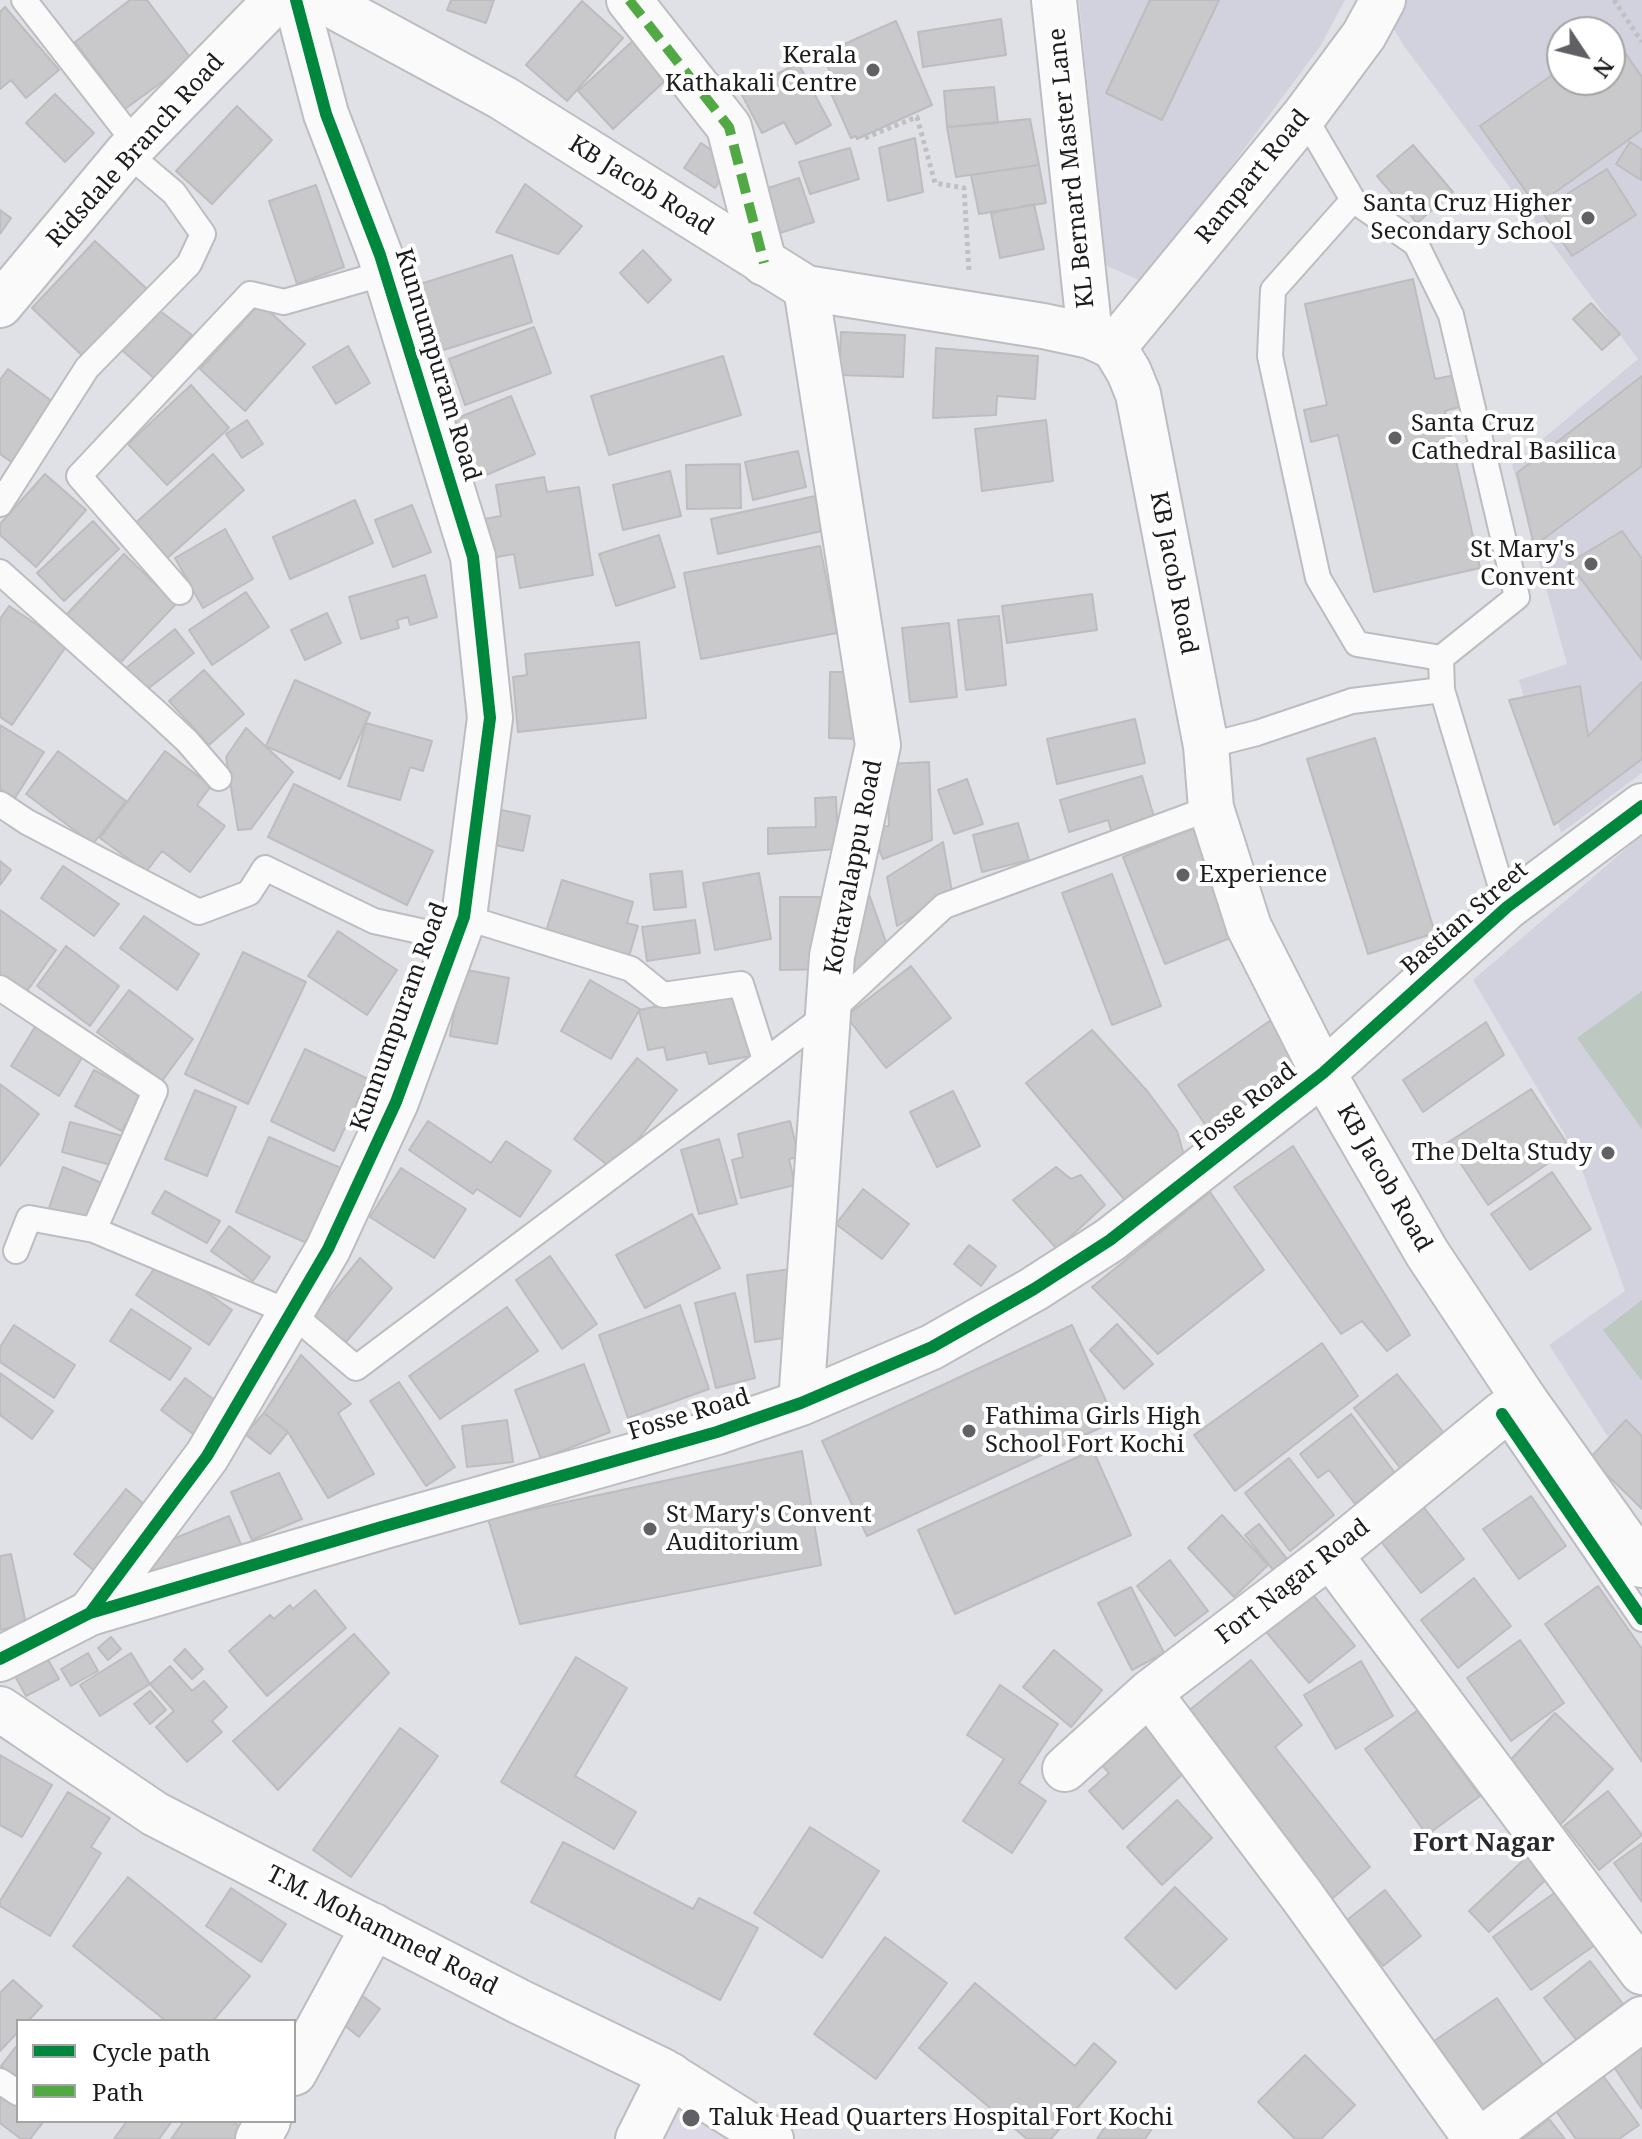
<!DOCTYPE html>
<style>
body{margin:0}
#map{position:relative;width:1642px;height:2139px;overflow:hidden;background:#e0e1e6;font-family:"Noto Serif",serif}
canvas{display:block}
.legend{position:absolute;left:16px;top:2019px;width:280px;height:104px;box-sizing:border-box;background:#fff;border:2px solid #a4a4a5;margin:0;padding:10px 14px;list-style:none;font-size:24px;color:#1c1c1f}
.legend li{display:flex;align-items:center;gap:16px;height:40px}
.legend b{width:40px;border:2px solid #a4a4a5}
.north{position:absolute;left:1546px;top:16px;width:80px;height:80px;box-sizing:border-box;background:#fff;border:2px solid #a4a4a5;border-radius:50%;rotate:125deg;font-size:22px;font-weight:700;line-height:32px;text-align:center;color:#1c1c1f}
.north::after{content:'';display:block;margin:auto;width:28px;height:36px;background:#616165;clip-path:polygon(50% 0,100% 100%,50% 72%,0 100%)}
</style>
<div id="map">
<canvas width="1642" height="2139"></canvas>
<ul class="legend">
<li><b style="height:10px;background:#00873e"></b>Cycle path</li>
<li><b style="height:10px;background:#52a943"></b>Path</li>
</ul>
<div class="north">N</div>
</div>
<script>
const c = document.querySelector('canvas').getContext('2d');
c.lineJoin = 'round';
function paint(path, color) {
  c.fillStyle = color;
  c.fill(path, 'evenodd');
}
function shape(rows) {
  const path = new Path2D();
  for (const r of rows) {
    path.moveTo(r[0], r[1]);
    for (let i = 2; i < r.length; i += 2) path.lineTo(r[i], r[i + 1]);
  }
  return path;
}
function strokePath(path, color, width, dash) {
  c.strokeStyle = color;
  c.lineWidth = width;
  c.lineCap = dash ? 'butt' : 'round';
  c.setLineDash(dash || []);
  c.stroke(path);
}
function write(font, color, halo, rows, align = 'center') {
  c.font = font + ' "Noto Serif",serif';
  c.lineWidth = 8;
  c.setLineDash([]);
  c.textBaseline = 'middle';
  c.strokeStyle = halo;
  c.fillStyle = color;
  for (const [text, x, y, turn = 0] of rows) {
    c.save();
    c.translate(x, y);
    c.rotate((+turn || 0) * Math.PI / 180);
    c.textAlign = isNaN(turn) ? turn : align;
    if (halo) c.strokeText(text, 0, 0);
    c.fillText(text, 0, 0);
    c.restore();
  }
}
paint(shape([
 [1079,0,1345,0,1321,45,1145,283,1105,265],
 [1403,0,1642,0,1642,773,1561,833,1519,680,1567,664,1512,465,1638,359,1404,46,1390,23],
 [1562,32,1610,32,1610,80,1562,80],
 [1642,835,1642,1490,1549,1345,1625,1291,1583,1173,1564,1133,1473,980]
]), '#d1d2dd');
paint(shape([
 [681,2097,742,2139,659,2139]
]), '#ded9e6');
paint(shape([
 [1642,991,1642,1129,1577,1038],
 [1642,1300,1642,1381,1603,1330]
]), '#bdc8c1');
const building = shape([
 [130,0,147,0,192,60,125,109,75,42,130,0],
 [451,0,494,0,486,23,447,10,451,0],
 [1150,0,1219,0,1162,120,1106,93,1150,0],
 [582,1,623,38,567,101,526,65,582,1],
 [5,7,59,70,26,98,11,80,0,89,0,12,5,7],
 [1001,19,1006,55,923,67,918,32,1001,19],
 [896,21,932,105,857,139,856,136,851,138,829,89,836,85,822,54,896,21],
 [1611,33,1642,77,1642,130,1536,206,1480,126,1562,68,1562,80,1610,80,1611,33],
 [634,40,668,78,613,129,578,91,634,40],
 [798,63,831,125,796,144,784,122,762,133,741,93,798,63],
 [994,87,998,123,947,127,944,91,994,87],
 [55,94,94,133,65,162,26,123,55,94],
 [237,106,272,140,212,204,176,171,237,106],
 [1030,119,1039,165,956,177,947,127,1030,119],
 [915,138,923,192,888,201,879,148,915,138],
 [1630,142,1642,150,1641,180,1616,164,1630,142],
 [701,143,731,163,715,188,684,168,701,143],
 [1413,145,1453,192,1417,223,1377,176,1413,145],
 [850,148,859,179,810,194,799,162,850,148],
 [1039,165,1046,203,979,214,971,175,1039,165],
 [1607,169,1636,215,1572,256,1541,210,1607,169],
 [799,178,814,222,774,235,759,191,799,178],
 [525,184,582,226,558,254,496,232,525,184],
 [316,185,344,267,297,284,269,201,316,185],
 [1034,204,1044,249,1000,258,991,213,1034,204],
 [0,210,11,218,0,234,0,210],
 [95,241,147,289,85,358,32,308,95,241],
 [643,250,671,280,648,303,620,273,643,250],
 [512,255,532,322,434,353,414,286,512,255],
 [1413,279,1435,379,1460,374,1467,405,1445,411,1480,568,1374,592,1338,435,1311,442,1304,410,1327,405,1305,304,1413,279],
 [260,303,305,344,245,411,200,369,260,303],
 [1591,303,1620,334,1602,350,1573,319,1591,303],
 [156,308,192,335,155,379,116,345,156,308],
 [534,327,551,373,465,405,449,359,534,327],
 [841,332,905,335,903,377,839,375,841,332],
 [348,346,370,383,336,404,313,367,348,346],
 [936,348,1038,356,1035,399,997,396,996,415,933,418,936,348],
 [723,356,741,415,609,455,591,396,723,356],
 [8,369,60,407,17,466,0,454,0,380,8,369],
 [1642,376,1642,466,1534,546,1517,473,1642,376],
 [191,385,229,428,167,485,128,444,191,385],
 [511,396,535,454,477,479,453,420,511,396],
 [247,420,263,444,242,458,226,434,247,420],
 [1046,420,1053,481,982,491,975,429,1046,420],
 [798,451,806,487,753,500,745,462,798,451],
 [213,454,244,490,164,561,133,525,213,454],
 [740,464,741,508,687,509,686,465,740,464],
 [670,471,681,516,623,530,613,485,670,471],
 [45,474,86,510,36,567,0,535,0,524,45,474],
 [544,477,547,492,579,487,593,575,520,588,514,554,486,559,479,520,501,516,496,485,544,477],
 [815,496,822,531,718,554,711,519,815,496],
 [355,500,373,543,290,579,273,537,355,500],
 [412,505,431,552,393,567,375,520,412,505],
 [93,521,119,549,64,601,37,573,93,521],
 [225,529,253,579,203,608,175,558,225,529],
 [1622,531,1642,559,1642,660,1569,563,1622,531],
 [659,535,675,587,616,606,599,554,659,535],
 [820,546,837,633,701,659,684,573,820,546],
 [124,554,176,604,118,665,66,615,124,554],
 [425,575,437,617,410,625,408,617,397,620,399,628,361,639,349,597,425,575],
 [246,592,269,627,212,665,189,630,246,592],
 [1092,594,1097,630,1007,643,1002,606,1092,594],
 [9,606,67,645,12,725,0,717,0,619,9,606],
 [327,613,341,643,305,660,291,630,327,613],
 [999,616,1006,685,966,690,958,620,999,616],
 [949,623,957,697,910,702,902,628,949,623],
 [175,629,194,653,145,691,126,668,175,629],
 [639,642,646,718,518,732,513,677,527,675,525,654,639,642],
 [204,670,244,714,209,745,169,701,204,670],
 [830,672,860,672,859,739,829,738,830,672],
 [295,680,370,713,340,779,266,746,295,680],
 [1642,682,1642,759,1554,825,1509,700,1580,686,1588,736,1642,682],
 [1135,719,1145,763,1057,784,1047,739,1135,719],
 [366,723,432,741,423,771,410,767,400,800,348,786,366,723],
 [0,725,44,752,15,798,0,789,0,725],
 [246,728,293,772,251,829,238,830,226,757,246,728],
 [1375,738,1435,933,1368,954,1307,759,1375,738],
 [58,751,126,801,93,844,26,794,58,751],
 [165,751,211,786,197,805,225,826,190,872,162,851,146,872,100,838,165,751],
 [929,762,932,840,883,859,870,827,889,826,887,764,929,762],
 [1142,776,1156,824,1113,836,1108,820,1069,832,1060,800,1142,776],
 [967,779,983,824,954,834,938,790,967,779],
 [294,784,433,851,407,905,268,837,294,784],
 [836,797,838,849,768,854,768,828,816,827,815,798,836,797],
 [492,808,530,816,523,851,485,843,492,808],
 [1018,823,1029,860,982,872,973,835,1018,823],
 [1193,828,1235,936,1165,964,1123,857,1193,828],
 [943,842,952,892,897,926,887,877,943,842],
 [0,861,11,870,0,885,0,861],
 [63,866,119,904,94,936,41,898,63,866],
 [682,871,686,907,654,910,650,874,682,871],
 [759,873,771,939,715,950,703,883,759,873],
 [1112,874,1161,1006,1112,1025,1062,893,1112,874],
 [562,880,633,902,627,923,638,926,627,963,544,938,562,880],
 [869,894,887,945,843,985,847,930,869,894],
 [780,897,826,897,826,969,780,970,780,897],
 [0,910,56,950,25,994,0,976,0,910],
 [144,916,199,954,177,990,120,948,144,916],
 [695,920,700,953,647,961,642,927,695,920],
 [338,931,397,970,367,1015,308,976,338,931],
 [66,946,119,986,90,1026,37,986,66,946],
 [243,952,306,982,248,1104,185,1074,243,952],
 [911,966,951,1018,886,1068,846,1016,911,966],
 [462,969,509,978,497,1044,450,1036,462,969],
 [590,980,640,1009,611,1059,561,1031,590,980],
 [129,990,193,1039,162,1081,97,1032,129,990],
 [737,990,751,1056,709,1064,706,1052,667,1060,664,1047,648,1050,639,1010,737,990],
 [1271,1020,1306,1071,1213,1136,1178,1085,1271,1020],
 [38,1022,86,1051,59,1096,11,1066,38,1022],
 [1486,1022,1504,1055,1423,1112,1403,1080,1486,1022],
 [1092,1030,1148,1092,1177,1131,1185,1159,1129,1205,1026,1083,1092,1030],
 [305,1049,368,1079,334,1151,271,1121,305,1049],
 [637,1058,677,1090,614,1170,574,1139,637,1058],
 [94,1070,141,1095,122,1131,75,1106,94,1070],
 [0,1084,39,1114,0,1166,0,1084],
 [1531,1089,1570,1148,1488,1205,1447,1143,1531,1089],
 [195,1090,236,1107,207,1176,165,1159,195,1090],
 [953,1091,980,1146,937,1167,910,1112,953,1091],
 [428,1121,491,1163,506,1141,551,1171,520,1217,477,1189,473,1194,409,1150,428,1121],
 [790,1121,799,1157,789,1159,795,1185,741,1198,732,1160,743,1157,738,1134,790,1121],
 [70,1122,123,1136,115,1166,62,1152,70,1122],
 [269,1137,343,1169,309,1244,236,1212,269,1137],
 [719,1139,737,1204,699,1214,681,1150,719,1139],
 [1293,1146,1410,1335,1387,1351,1362,1321,1341,1334,1234,1187,1293,1146],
 [63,1167,107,1185,90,1223,49,1208,63,1167],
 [1056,1167,1071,1179,1081,1175,1105,1205,1057,1249,1013,1200,1056,1167],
 [401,1168,466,1209,434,1258,370,1217,401,1168],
 [1552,1172,1591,1229,1530,1270,1491,1214,1552,1172],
 [863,1189,909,1224,882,1259,836,1224,863,1189],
 [165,1191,220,1221,207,1243,152,1213,165,1191],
 [1210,1192,1264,1270,1158,1354,1092,1287,1210,1192],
 [692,1214,720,1268,645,1308,616,1255,692,1214],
 [229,1226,270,1257,253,1281,211,1251,229,1226],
 [969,1245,996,1266,981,1286,954,1264,969,1245],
 [550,1256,597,1324,562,1349,516,1280,550,1256],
 [360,1258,392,1288,346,1342,313,1316,360,1258],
 [160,1260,232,1310,209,1345,136,1295,160,1260],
 [791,1269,799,1336,755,1342,747,1275,791,1269],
 [735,1293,755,1378,716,1388,695,1303,735,1293],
 [680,1305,709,1389,628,1418,599,1335,680,1305],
 [507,1307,538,1351,440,1419,409,1376,507,1307],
 [131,1309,191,1348,170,1380,110,1341,131,1309],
 [1117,1324,1153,1364,1124,1389,1090,1350,1117,1324],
 [14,1325,75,1365,54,1398,0,1362,0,1347,14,1325],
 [1072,1325,1115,1421,867,1536,822,1441,1072,1325],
 [1322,1343,1358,1396,1235,1491,1194,1435,1322,1343],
 [301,1355,351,1404,338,1413,374,1474,328,1498,288,1432,264,1413,301,1355],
 [584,1364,610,1432,541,1459,515,1390,584,1364],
 [0,1373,53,1411,32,1439,0,1415,0,1373],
 [1397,1374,1448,1438,1404,1473,1354,1408,1397,1374],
 [185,1378,221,1405,197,1437,161,1410,185,1378],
 [399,1382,455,1467,426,1486,370,1401,399,1382],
 [264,1413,288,1432,270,1454,245,1434,264,1413],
 [1351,1414,1395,1473,1355,1504,1329,1470,1318,1478,1300,1454,1351,1414],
 [507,1420,513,1462,467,1467,462,1426,507,1420],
 [1626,1420,1642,1436,1642,1509,1590,1458,1626,1420],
 [1093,1450,1131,1535,955,1614,918,1530,1093,1450],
 [802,1451,821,1565,520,1624,488,1519,802,1451],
 [1289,1458,1334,1515,1290,1551,1245,1493,1289,1458],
 [279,1473,302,1519,252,1540,231,1492,279,1473],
 [126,1489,150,1509,98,1574,74,1554,126,1489],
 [1531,1496,1566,1546,1519,1579,1483,1529,1531,1496],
 [1419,1501,1464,1559,1421,1593,1376,1535,1419,1501],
 [1222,1515,1268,1565,1234,1597,1188,1548,1222,1515],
 [229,1516,242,1547,157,1582,144,1551,229,1516],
 [1259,1524,1288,1560,1274,1571,1245,1535,1259,1524],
 [11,1554,26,1624,0,1630,0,1556,11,1554],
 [1170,1560,1208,1611,1175,1636,1137,1586,1170,1560],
 [1474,1578,1511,1626,1458,1668,1421,1620,1474,1578],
 [1304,1584,1355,1646,1309,1683,1258,1622,1304,1584],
 [1598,1586,1642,1649,1642,1762,1545,1624,1598,1586],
 [1131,1587,1164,1653,1132,1670,1098,1603,1131,1587],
 [315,1590,346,1628,267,1696,229,1651,270,1615,274,1619,290,1605,293,1609,315,1590],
 [354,1634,389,1673,278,1790,233,1741,354,1634],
 [111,1637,121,1649,108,1660,98,1648,111,1637],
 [1520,1640,1564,1703,1511,1741,1467,1678,1520,1640],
 [185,1649,203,1669,192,1679,174,1660,185,1649],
 [1054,1650,1102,1690,1071,1727,1023,1687,1054,1650],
 [43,1651,59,1679,26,1696,11,1669,43,1651],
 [88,1653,98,1671,71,1686,61,1669,88,1653],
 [131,1653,150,1684,100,1716,80,1685,131,1653],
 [576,1657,627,1688,575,1776,636,1812,614,1849,501,1782,576,1657],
 [1251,1660,1302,1725,1275,1747,1370,1867,1328,1902,1181,1717,1251,1660],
 [1361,1661,1393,1716,1336,1749,1304,1695,1361,1661],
 [170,1666,192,1691,204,1681,227,1707,212,1721,222,1732,187,1762,156,1727,174,1711,150,1684,170,1666],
 [1000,1685,1058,1724,1019,1783,1046,1801,1012,1853,963,1821,1004,1759,967,1735,1000,1685],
 [150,1691,166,1710,150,1724,134,1704,150,1691],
 [1418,1710,1480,1796,1427,1835,1365,1749,1418,1710],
 [1555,1713,1613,1769,1557,1828,1499,1772,1555,1713],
 [1142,1723,1186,1771,1123,1829,1089,1791,1109,1773,1099,1762,1142,1723],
 [400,1728,438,1756,351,1877,313,1850,400,1728],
 [0,1755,52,1785,22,1837,0,1825,0,1755],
 [1608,1791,1642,1835,1599,1870,1564,1826,1608,1791],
 [68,1792,110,1818,91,1847,101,1853,50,1936,0,1906,0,1901,68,1792],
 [1177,1800,1212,1838,1162,1885,1127,1847,1177,1800],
 [810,1827,879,1871,822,1958,754,1913,810,1827],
 [563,1842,693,1909,699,1898,758,1928,720,2000,531,1902,563,1842],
 [1642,1843,1642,1902,1614,1863,1642,1843],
 [1531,1853,1551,1875,1489,1932,1469,1911,1531,1853],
 [128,1877,250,1976,213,2021,166,2021,73,1946,128,1877],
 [1175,1887,1227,1939,1176,1989,1125,1938,1175,1887],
 [231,1888,286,1924,261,1962,206,1926,231,1888],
 [1385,1890,1421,1936,1383,1966,1347,1920,1385,1890],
 [1557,1891,1595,1945,1531,1990,1493,1937,1557,1891],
 [885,1937,947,1983,876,2079,814,2034,885,1937],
 [1590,1961,1630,2013,1584,2050,1544,1998,1590,1961],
 [13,1980,42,2006,28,2021,18,2021,18,2032,0,2051,0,1993,13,1980],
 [975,1983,1075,2066,1094,2043,1116,2062,1051,2139,1027,2139,919,2048,975,1983],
 [356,1991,380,2009,359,2037,335,2018,356,1991],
 [1497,1998,1549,2074,1487,2117,1434,2041,1497,1998],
 [1642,2035,1642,2109,1608,2058,1642,2035],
 [18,2044,18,2079,1,2066,18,2044],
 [1305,2055,1355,2105,1321,2139,1295,2139,1258,2102,1305,2055],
 [1599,2070,1639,2125,1619,2139,1576,2139,1551,2104,1599,2070],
 [0,2088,18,2101,18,2121,44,2121,30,2139,21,2139,0,2123,0,2088],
 [1117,2108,1151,2130,1145,2139,1097,2139,1117,2108],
 [1549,2119,1565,2139,1523,2139,1549,2119],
 [127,2121,172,2121,159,2139,114,2139,127,2121],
 [184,2121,232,2121,251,2135,248,2139,171,2139,184,2121]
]);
paint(building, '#c9c8ca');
strokePath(building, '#bdbcbe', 2);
const lane = shape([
 [24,0,136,144],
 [1304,116,1353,200,1416,244,1451,315,1517,597,1441,658,1357,644,1318,578,1270,356,1273,290,1353,200],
 [0,504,87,368,189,264,203,234,174,193,127,153],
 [0,572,157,713,187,741,219,778],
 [180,592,79,476,250,294,284,302,385,273],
 [1441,658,1442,690,1507,907],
 [1206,746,1257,733,1352,701,1442,690],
 [0,804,27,822,199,912,249,893,265,868,374,921,456,939],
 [464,917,631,969,663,995,741,984,765,1060],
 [0,988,155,1091,94,1230,291,1313,356,1368,829,1013,944,906,1211,808],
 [16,1251,29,1218,94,1230],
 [1502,1414,1642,1619],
 [0,2081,18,2093]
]);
const street = shape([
 [629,0,729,127,764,263],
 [1054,0,1090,336],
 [0,305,127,153,276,0],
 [1114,347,1304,116,1364,35,1383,0],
 [1323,1073,1507,907,1642,806],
 [801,1403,832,956,878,745,806,288],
 [1330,1555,1642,1972],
 [90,1613,207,1456,328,1249,396,1102,464,917,490,718,473,557,380,255,326,114,296,0],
 [1149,1693,1302,1896,1476,2139],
 [1065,1769,1149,1693,1330,1555,1502,1414,1524,1399],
 [294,2073,374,1926],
 [258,2139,268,2121],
 [638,2139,670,2075],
 [1482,2139,1642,2019]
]);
const secondary = shape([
 [322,0,503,98,806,288,1043,326,1090,336,1114,347,1129,372,1138,394,1206,746,1211,808,1249,927,1323,1073,1427,1253,1524,1399,1642,1565],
 [0,1659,90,1613,385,1526,717,1432,801,1403,932,1347,1034,1289,1110,1240,1323,1073],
 [0,1709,155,1814,520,2002,661,2070,771,2139]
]);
strokePath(lane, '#bcbdc1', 28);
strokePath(street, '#bcbdc1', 48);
strokePath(secondary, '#bcbdc1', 48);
strokePath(shape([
 [1614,0,1642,42],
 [865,138,917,117,935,183,964,188,969,272]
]), '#c0c0c2', 5, [4, 4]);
strokePath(lane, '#fafafb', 24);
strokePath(street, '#fafafb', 44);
strokePath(secondary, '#fafafb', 44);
strokePath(shape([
 [629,0,729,127,764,263]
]), '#52a943', 10, [20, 10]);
strokePath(shape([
 [1502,1414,1642,1619],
 [90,1613,207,1456,328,1249,396,1102,464,917,490,718,473,557,380,255,326,114,296,0],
 [0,1659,90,1613,385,1526,717,1432,801,1403,932,1347,1034,1289,1110,1240,1323,1073,1507,907,1642,806]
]), '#00873e', 12);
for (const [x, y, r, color] of [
 [873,70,8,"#616165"],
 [1588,218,8,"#616165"],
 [1395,438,8,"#616165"],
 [1591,564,8,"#616165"],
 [1183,875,8,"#616165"],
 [1608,1153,8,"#616165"],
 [969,1431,8,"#616165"],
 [650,1529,8,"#616165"],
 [691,2118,10,"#616165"]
]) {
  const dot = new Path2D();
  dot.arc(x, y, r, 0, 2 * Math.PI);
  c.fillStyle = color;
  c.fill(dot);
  strokePath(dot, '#fff', 3);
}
write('24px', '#1c1c1f', '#fff', [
 ["Kerala",857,56,"right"],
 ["Kathakali Centre",857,84,"right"],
 ["Santa Cruz Higher",1572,204,"right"],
 ["Secondary School",1572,232,"right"],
 ["Santa Cruz",1411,424],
 ["Cathedral Basilica",1411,452],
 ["St Mary's",1575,550,"right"],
 ["Convent",1575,578,"right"],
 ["Experience",1199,875],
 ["The Delta Study",1592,1153,"right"],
 ["Fathima Girls High",985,1417],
 ["School Fort Kochi",985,1445],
 ["St Mary's Convent",666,1515],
 ["Auditorium",666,1543],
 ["Taluk Head Quarters Hospital Fort Kochi",709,2118]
], 'left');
write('24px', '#1c1c1f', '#fff', [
 ["Ridsdale Branch Road",136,151,-48],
 ["KL Bernard Master Lane",1072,168,-96],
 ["Rampart Road",1253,177,-51],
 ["KB Jacob Road",641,186,32],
 ["Kunnumpuram Road",437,365,73],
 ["KB Jacob Road",1173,573,79],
 ["Kottavalappu Road",854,867,-79],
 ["Bastian Street",1465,919,-41],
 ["Kunnumpuram Road",400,1017,-70],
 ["Fosse Road",1244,1107,-38],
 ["KB Jacob Road",1384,1178,60],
 ["Fosse Road",689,1415,-17],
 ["Fort Nagar Road",1293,1582,-38],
 ["T.M. Mohammed Road",382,1931,27]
]);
write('bold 26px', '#292930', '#fff', [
 ["Fort Nagar",1484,1844]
]);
</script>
